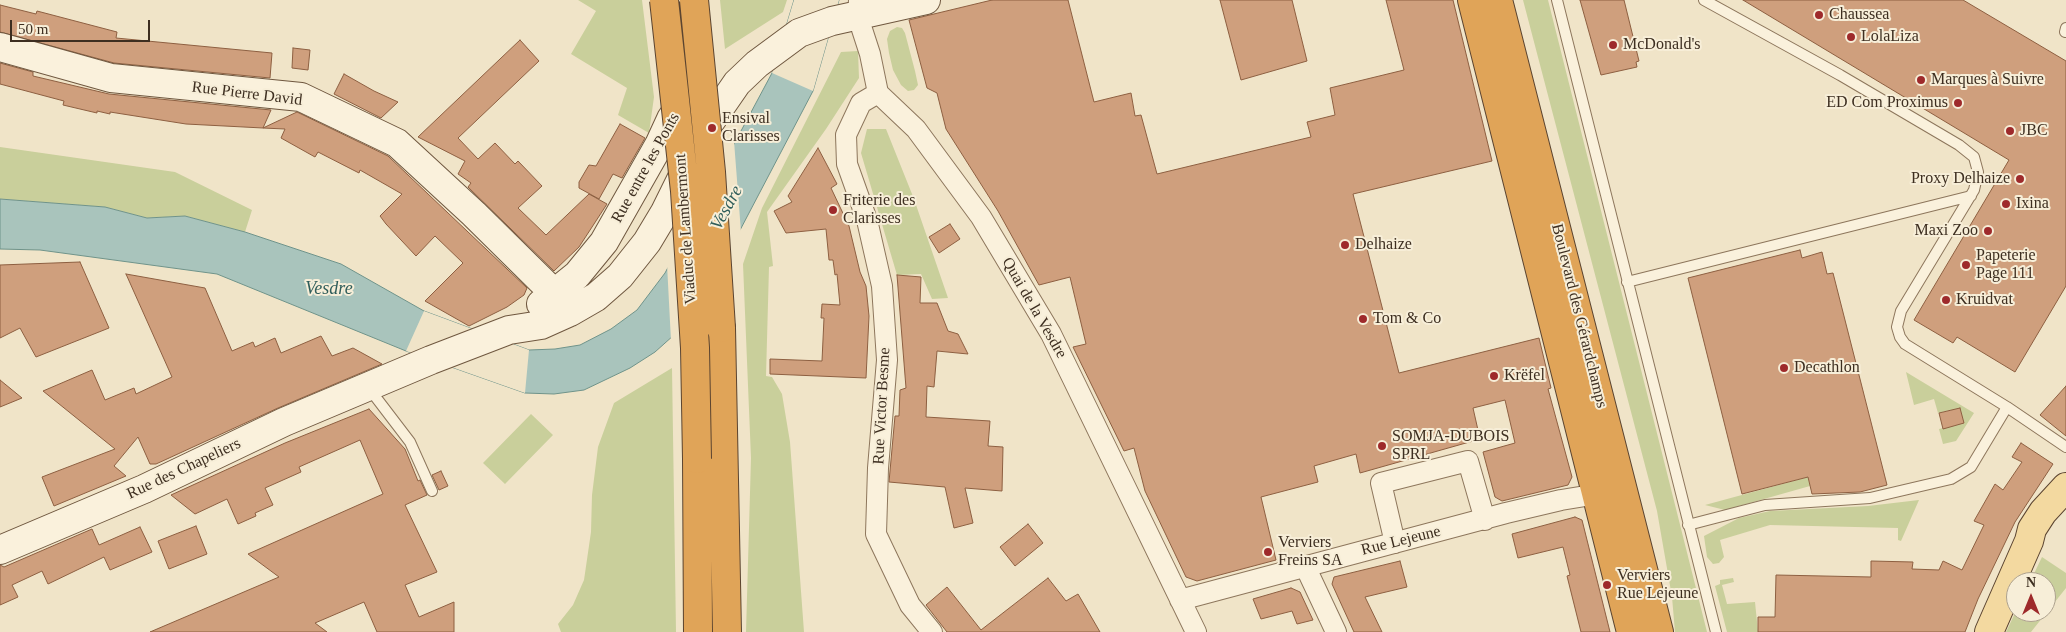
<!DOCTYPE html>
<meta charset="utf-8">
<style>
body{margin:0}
#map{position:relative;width:2066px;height:632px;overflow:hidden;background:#f0e4c8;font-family:Georgia,serif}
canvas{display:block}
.north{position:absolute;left:2006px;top:572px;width:50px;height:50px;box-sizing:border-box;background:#f7eed8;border:1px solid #ada18e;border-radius:50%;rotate:0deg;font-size:14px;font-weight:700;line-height:20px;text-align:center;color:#3d2e20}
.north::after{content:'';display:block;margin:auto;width:18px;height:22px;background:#9e2a2b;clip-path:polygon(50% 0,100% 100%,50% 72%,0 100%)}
.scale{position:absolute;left:10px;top:20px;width:140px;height:22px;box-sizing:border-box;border:2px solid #3d2e20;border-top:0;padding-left:6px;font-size:15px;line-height:18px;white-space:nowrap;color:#3d2e20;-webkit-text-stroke:4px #f7eed8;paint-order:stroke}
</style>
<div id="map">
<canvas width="2066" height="632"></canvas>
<div class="north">N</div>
<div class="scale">50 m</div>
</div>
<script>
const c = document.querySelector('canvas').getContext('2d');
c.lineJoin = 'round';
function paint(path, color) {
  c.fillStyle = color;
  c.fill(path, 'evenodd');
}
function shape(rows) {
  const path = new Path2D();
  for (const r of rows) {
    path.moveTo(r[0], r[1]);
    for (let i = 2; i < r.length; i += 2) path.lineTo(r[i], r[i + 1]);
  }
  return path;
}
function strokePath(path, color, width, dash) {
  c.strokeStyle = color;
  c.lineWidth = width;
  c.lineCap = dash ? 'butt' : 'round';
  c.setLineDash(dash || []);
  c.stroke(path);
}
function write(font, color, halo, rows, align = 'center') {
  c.font = font + ' Georgia,serif';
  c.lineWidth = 4;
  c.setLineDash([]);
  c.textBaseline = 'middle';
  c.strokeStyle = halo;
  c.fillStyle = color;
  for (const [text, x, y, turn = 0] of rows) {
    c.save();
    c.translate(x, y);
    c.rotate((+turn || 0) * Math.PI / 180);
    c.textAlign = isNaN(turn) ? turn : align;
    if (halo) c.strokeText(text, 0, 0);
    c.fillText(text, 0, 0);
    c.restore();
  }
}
paint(shape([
 [578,0,642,0,654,97,649,133,618,115,627,88,571,54,596,11],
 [720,0,787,0,783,12,725,49],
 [1523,0,1548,0,1707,632,1675,632,1672,597,1657,511],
 [897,27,902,28,905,33,915,71,918,85,914,90,908,91,901,85,893,70,889,53,887,39,890,31],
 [858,51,859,78,826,129,767,212,773,266,769,267,766,376,772,377,782,394,790,442,804,632,746,632,751,458,743,264,762,208,841,52],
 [867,129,886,129,914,199,948,298,932,299,921,274,897,275,861,153],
 [0,147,175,172,252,210,245,232,185,216,147,218,105,207,0,199],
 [672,368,676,632,561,632,558,624,573,605,584,580,591,532,592,495,598,447,614,403],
 [1906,372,1974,413,1956,441,1943,444,1939,429,1956,425,1951,410,1938,413,1934,399,1914,405],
 [531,414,553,435,505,484,483,463],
 [1808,477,1810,486,1725,510,1705,505],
 [1919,500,1901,541,1898,540,1898,528,1770,525,1720,540,1724,557,1719,563,1713,564,1707,557,1704,536,1739,518,1770,511,1868,506],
 [2042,557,2066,573,2066,588,2031,632,2006,632,2016,611,2046,612,2046,582,2030,582],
 [1733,578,1734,582,1722,585,1727,604,1755,602,1758,632,1727,632,1715,586,1720,584,1720,580]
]), '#c9cf9b');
const water = shape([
 [794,0,839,0,813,91,706,295,693,318,655,352,630,368,584,390,554,394,525,393,406,351,217,274,40,250,0,249,0,199,105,207,147,218,185,216,245,232,341,264,424,311,529,350,555,349,580,345,611,329,637,310,665,273,772,73,794,0]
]);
paint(water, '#a9c4bc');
strokePath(water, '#6f938a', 1);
paint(shape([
 [794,0,839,0,813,91,772,73],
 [734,141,741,232,695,320,671,341,667,264],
 [424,311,529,350,525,393,406,351]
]), '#f0e4c8');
const building = shape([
 [992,0,1068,0,1094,102,1131,93,1135,116,1141,115,1157,174,1311,137,1307,122,1335,115,1330,88,1404,70,1386,0,1453,0,1492,161,1353,194,1399,373,1539,338,1551,388,1548,389,1572,477,1568,485,1502,501,1495,497,1483,452,1515,443,1505,400,1473,408,1480,439,1360,473,1356,454,1314,466,1318,482,1261,497,1276,560,1197,581,1186,577,1145,491,1134,448,1124,451,1073,347,1086,344,1070,277,1039,285,998,211,946,129,937,93,927,88,909,20,992,0],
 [1220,0,1292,0,1307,61,1241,80,1220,0],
 [1580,0,1624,0,1639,61,1636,62,1637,67,1601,75,1580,0],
 [1743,0,1963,0,2066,61,2066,286,2015,372,1957,337,1953,343,1914,320,2009,160,1743,0],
 [0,5,36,14,37,11,117,32,116,38,272,53,270,78,114,63,0,32,0,5],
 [520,40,539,61,458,138,478,159,495,143,515,164,518,161,542,186,518,208,546,235,589,194,607,204,579,247,554,271,468,187,471,183,458,174,465,161,418,137,520,40],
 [293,48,310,50,308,70,292,68,293,48],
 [0,63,33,72,33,76,109,94,271,110,263,128,186,124,110,112,110,114,97,111,97,113,63,105,64,101,0,84,0,63],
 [344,74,374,91,398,102,381,118,334,94,344,74],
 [297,112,388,156,527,288,524,295,507,307,469,326,425,301,463,263,435,236,416,256,386,224,380,216,402,194,360,170,359,173,318,152,315,157,281,138,285,129,263,128,297,112],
 [620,124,645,138,622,178,613,174,599,199,579,188,579,182,589,165,596,166,620,124],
 [818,148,837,184,831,188,849,226,860,272,866,286,869,316,866,378,770,374,770,359,822,361,824,318,821,318,822,304,840,305,837,274,835,275,833,260,829,260,826,229,786,233,774,211,792,202,788,196,818,148],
 [950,224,960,239,939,253,929,237,950,224],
 [1800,250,1802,258,1822,252,1827,274,1833,273,1887,485,1860,492,1812,494,1808,477,1742,494,1688,278,1800,250],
 [80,262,109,328,36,357,20,328,0,338,0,265,80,262],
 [126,274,205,288,232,351,253,342,255,347,275,338,281,353,321,336,332,356,353,348,382,364,278,408,156,464,150,464,138,437,114,466,126,476,54,506,42,477,115,449,43,391,92,370,105,400,134,388,136,394,172,377,126,274],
 [897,275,921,277,920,303,937,303,948,331,958,334,968,354,937,351,934,387,927,386,926,417,990,421,988,446,1003,447,1002,491,965,488,973,523,954,528,945,487,889,482,895,416,899,416,900,390,906,388,897,275],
 [0,380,22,398,0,407,0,380],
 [2066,386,2066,436,2040,415,2066,386],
 [1960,408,1964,423,1943,429,1939,413,1960,408],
 [369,409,405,449,418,481,420,480,427,495,405,505,437,572,405,585,419,617,454,602,454,632,377,632,364,602,315,623,327,632,150,632,279,577,248,554,383,494,360,440,299,467,301,472,265,488,273,505,255,513,256,516,238,524,227,499,195,514,171,495,285,443,369,409],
 [2021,443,2053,464,2015,522,1978,599,1965,632,1758,632,1758,617,1775,617,1776,575,1871,577,1871,561,1913,562,1912,569,1939,570,1943,561,1962,570,1984,525,1974,521,1995,484,2003,490,2022,462,2012,457,2021,443],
 [441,471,448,486,439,490,432,475,441,471],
 [1575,517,1582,520,1610,632,1581,632,1567,576,1570,575,1563,547,1518,558,1512,534,1575,517],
 [1028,524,1043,543,1015,566,1000,547,1028,524],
 [196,526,207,554,169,569,158,541,196,526],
 [140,527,152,552,110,570,104,557,48,584,42,571,12,585,18,597,0,605,0,565,4,567,92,529,99,545,140,527],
 [1400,561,1407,587,1365,597,1382,632,1354,632,1332,584,1334,577,1400,561],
 [1048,578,1066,601,1078,594,1100,632,947,632,926,605,947,587,981,630,1048,578],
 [1291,588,1300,592,1313,620,1297,624,1292,611,1261,619,1253,599,1291,588]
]);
paint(building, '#cf9f7d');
strokePath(building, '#8d5f41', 1);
const lane = shape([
 [1557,0,1716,632],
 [1704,0,1840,75,1959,145,1974,157,1978,172,1974,190,1901,311,1897,327,1900,337,1905,344,2007,407,2066,447],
 [2065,32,2066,28],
 [1627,282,1971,196],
 [368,387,410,442,432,491],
 [1688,525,1765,505,1870,498,1951,479,1971,467,2007,407]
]);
const street = shape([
 [859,0,858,17,870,54,878,93,916,129,981,217,1051,334,1196,632],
 [878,93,861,103,846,135,847,164,867,220,882,286,887,360,878,468,876,534,910,605,932,632],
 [1395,543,1381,483,1468,461,1485,520],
 [1305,566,1336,632],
 [1180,600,1506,513,1561,500,1610,492]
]);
const secondary = shape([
 [0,47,111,78,301,97,397,143,474,214,554,293,570,312],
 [541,304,577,275,604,242,659,145,671,119,684,100],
 [0,550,144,489,284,422,431,360,509,330,541,325,570,312,596,297,620,276,647,242,665,212,708,125,737,83,757,64,799,33,832,21,926,0]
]);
const primary = shape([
 [1989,632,2029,541,2032,529,2043,512,2066,487]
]);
const highway = shape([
 [1472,0,1631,632],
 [1498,0,1659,632],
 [721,328,727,632],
 [697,459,698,632]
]);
strokePath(lane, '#8d765c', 12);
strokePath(street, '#8d765c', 22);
strokePath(secondary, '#6f573f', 30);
strokePath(primary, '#5b4430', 30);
strokePath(highway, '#5b4430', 30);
strokePath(lane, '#faf1dc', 10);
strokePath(street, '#faf1dc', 20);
strokePath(secondary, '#faf1dc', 28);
strokePath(primary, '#f3d9a0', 28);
strokePath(highway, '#e0a458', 28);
const highwayBridge = shape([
 [664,0,685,191,695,348,697,459],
 [694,0,711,172,721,328]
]);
strokePath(highwayBridge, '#5b4430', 30, []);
strokePath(highwayBridge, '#e0a458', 28);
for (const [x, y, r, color] of [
 [1819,15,5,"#9e2a2b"],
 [1851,37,5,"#9e2a2b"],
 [1613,45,5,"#9e2a2b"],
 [1921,80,5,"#9e2a2b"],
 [1958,103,5,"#9e2a2b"],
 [712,128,5,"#9e2a2b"],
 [2010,131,5,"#9e2a2b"],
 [2020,179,5,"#9e2a2b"],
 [2006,204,5,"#9e2a2b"],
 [833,210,5,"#9e2a2b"],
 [1988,231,5,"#9e2a2b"],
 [1345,245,5,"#9e2a2b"],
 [1966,265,5,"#9e2a2b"],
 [1946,300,5,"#9e2a2b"],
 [1363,319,5,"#9e2a2b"],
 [1784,368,5,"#9e2a2b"],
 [1494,376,5,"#9e2a2b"],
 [1382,446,5,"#9e2a2b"],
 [1268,552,5,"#9e2a2b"],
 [1607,585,5,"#9e2a2b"]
]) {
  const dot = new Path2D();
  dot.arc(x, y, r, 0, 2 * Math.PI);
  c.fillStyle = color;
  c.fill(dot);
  strokePath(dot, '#f7eed8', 2);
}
write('16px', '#3d2e20', '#f7eed8', [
 ["Chaussea",1829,15],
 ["LolaLiza",1861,37],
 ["McDonald's",1623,45],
 ["Marques à Suivre",1931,80],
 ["ED Com Proximus",1948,103,"right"],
 ["Ensival",722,119],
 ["Clarisses",722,137],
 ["JBC",2020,131],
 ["Proxy Delhaize",2010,179,"right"],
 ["Friterie des",843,201],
 ["Clarisses",843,219],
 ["Ixina",2016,204],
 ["Maxi Zoo",1978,231,"right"],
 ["Delhaize",1355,245],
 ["Papeterie",1976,256],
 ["Page 111",1976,274],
 ["Kruidvat",1956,300],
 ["Tom & Co",1373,319],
 ["Decathlon",1794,368],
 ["Krëfel",1504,376],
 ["SOMJA-DUBOIS",1392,437],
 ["SPRL",1392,455],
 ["Verviers",1278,543],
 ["Freins SA",1278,561],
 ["Verviers",1617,576],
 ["Rue Lejeune",1617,594]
], 'left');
write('16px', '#3d2e20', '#f7eed8', [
 ["Rue Pierre David",247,94,7],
 ["Rue entre les Ponts",646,168,-61],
 ["Viaduc de Lambermont",686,229,-94],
 ["Quai de la Vesdre",1034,308,60],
 ["Boulevard des Gérardchamps",1579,316,76],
 ["Rue Victor Besme",882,406,-87],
 ["Rue des Chapeliers",184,469,-25],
 ["Rue Lejeune",1401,541,-14]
]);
write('italic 18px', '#2f5d5a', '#f7eed8', [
 ["Vesdre",727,208,-61],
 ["Vesdre",329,289]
]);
</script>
